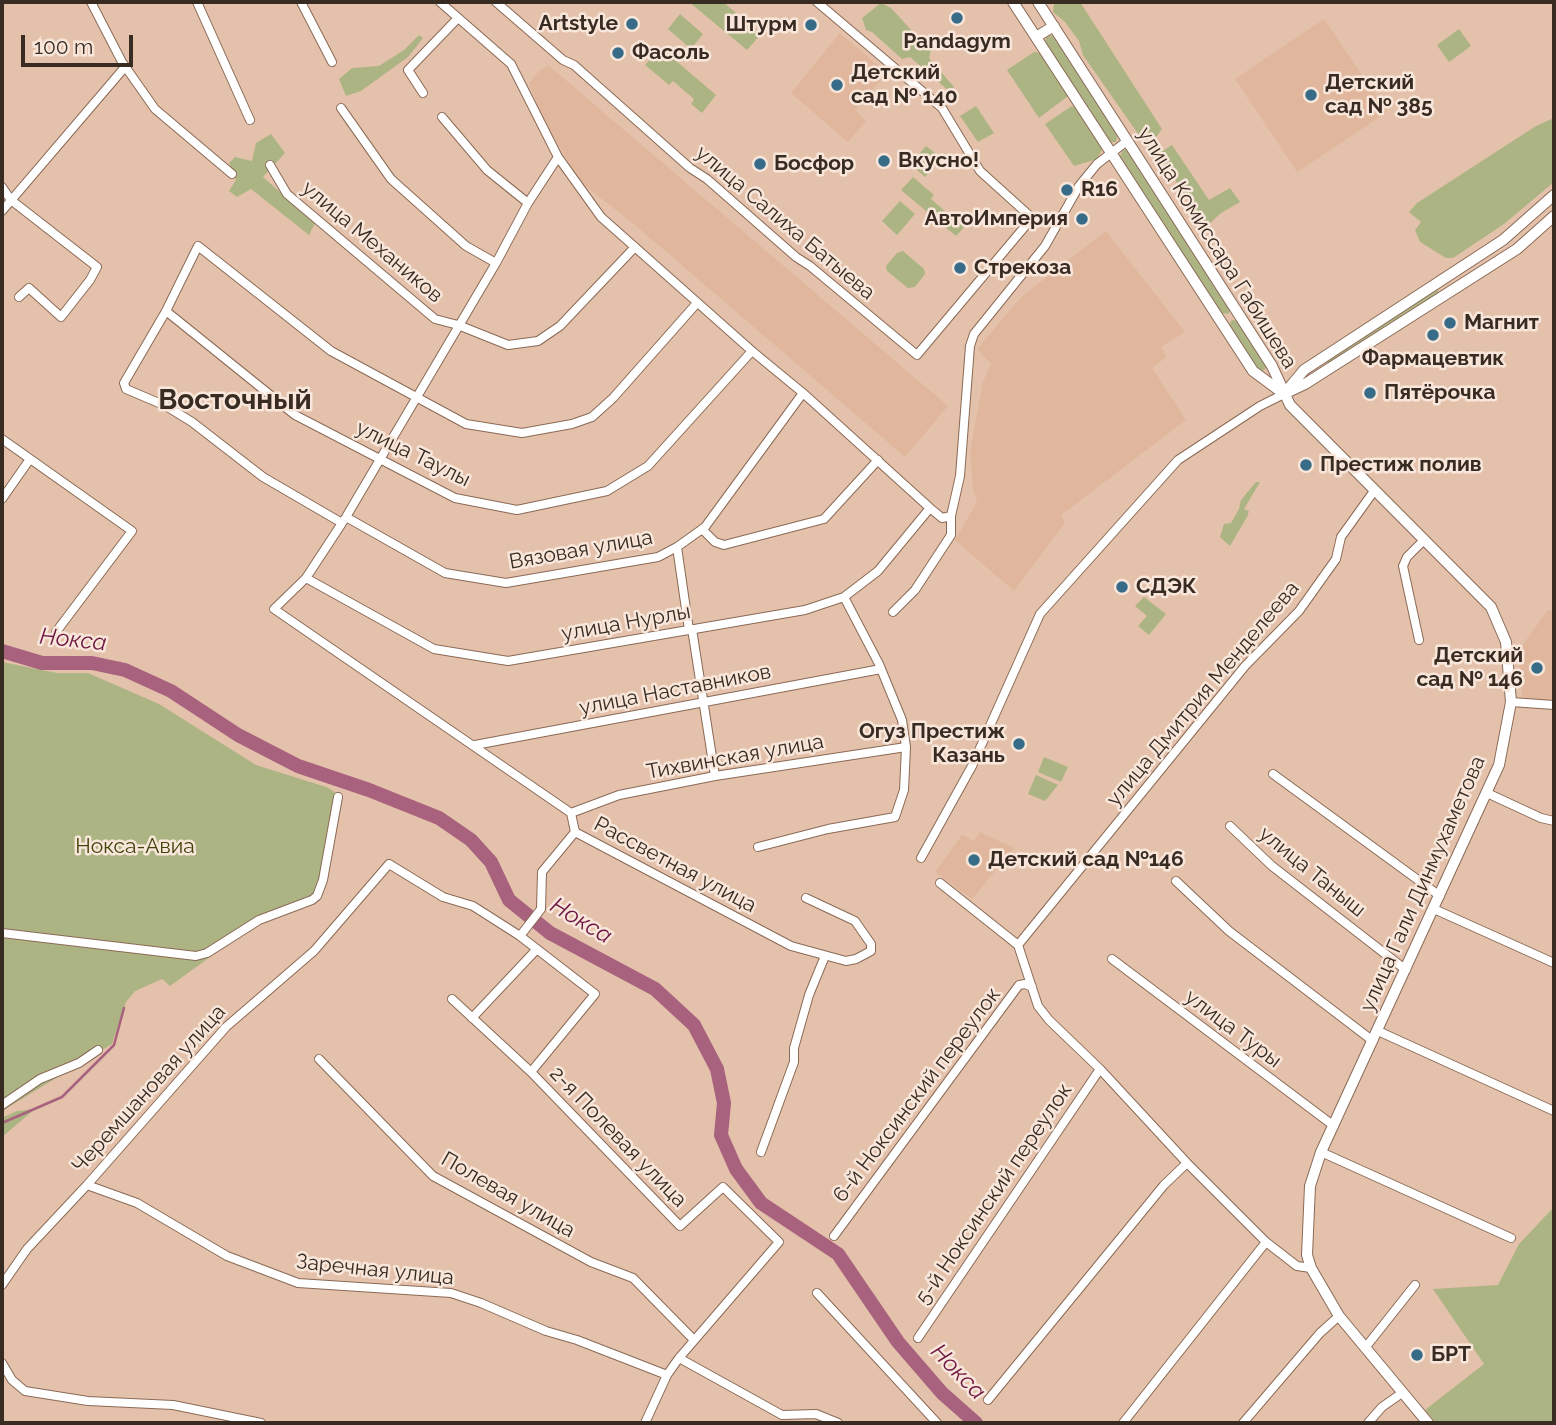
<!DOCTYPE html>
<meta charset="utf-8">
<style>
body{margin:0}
#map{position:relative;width:1556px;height:1425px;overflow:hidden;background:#e4c1ab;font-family:Raleway,sans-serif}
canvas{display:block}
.frame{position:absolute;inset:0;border:4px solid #382b22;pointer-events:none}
.scale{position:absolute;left:21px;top:35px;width:112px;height:32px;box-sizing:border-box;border:4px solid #382b22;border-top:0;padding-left:9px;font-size:21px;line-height:24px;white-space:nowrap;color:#382b22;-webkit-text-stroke:5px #f8e6da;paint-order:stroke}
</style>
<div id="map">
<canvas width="1556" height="1425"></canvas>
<div class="frame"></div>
<div class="scale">100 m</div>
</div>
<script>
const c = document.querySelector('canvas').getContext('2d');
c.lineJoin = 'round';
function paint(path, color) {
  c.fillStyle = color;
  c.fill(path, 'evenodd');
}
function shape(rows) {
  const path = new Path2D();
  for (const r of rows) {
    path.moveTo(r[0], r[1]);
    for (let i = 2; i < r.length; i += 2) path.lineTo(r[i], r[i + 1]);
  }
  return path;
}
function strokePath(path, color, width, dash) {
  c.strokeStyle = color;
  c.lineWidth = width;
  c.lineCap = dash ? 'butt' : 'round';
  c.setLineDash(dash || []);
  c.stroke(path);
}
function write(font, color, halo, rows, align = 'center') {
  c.font = font + ' Raleway,sans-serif';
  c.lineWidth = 5;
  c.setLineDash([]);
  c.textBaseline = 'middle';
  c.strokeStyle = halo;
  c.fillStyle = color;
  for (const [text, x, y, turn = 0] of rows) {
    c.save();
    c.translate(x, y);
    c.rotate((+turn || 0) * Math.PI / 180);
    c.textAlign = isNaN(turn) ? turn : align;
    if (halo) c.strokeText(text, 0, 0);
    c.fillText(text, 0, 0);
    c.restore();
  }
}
paint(shape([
 [1324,19,1387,112,1297,172,1235,79],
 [840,33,887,73,855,110,866,121,848,142,791,93],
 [548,65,948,406,905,457,635,225,580,182,544,120,529,84,536,74],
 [1106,231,1185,332,1161,347,1166,357,1152,368,1186,420,1061,515,1065,523,1014,591,955,540,977,502,973,490,970,452,983,382,991,364,977,349,1021,297],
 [1548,610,1554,612,1554,702,1523,700,1518,651],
 [980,832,1014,848,972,899,935,872,962,835,974,841]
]), '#e0b79c');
paint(shape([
 [689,2,723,2,761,34,747,50],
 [1054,2,1080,2,1162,129,1148,148,1083,55,1079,41,1065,22,1053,12],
 [881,3,891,8,914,33,933,43,929,58,954,87,950,92,910,57,902,59,872,32,866,30,862,18],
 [680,14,703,34,691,49,668,29],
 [1459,29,1471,46,1449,62,1437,45],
 [419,35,423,38,408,57,361,91,346,96,339,79,352,68,379,66,404,50],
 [1050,35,1054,37,1118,134,1116,142,1110,142,1045,42,1046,38],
 [660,47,716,95,702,113,691,104,694,99,673,81,669,85,645,65],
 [1034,52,1040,53,1068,96,1039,118,1007,70],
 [976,106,994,133,978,142,960,116],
 [1072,106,1078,109,1103,148,1097,159,1074,166,1045,124],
 [1554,118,1554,182,1504,224,1453,258,1446,258,1420,242,1415,230,1421,222,1409,212,1417,203,1536,126],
 [271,134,285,153,263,177,315,223,309,235,251,189,237,197,229,191,236,180,229,163,235,157,252,161,256,143],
 [1172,145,1209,200,1230,188,1240,202,1221,213,1206,227,1158,154],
 [926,146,941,158,925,177,910,164],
 [1123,150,1128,150,1231,309,1228,314,1221,313,1120,156],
 [913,177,934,195,931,199,954,219,958,215,968,223,956,236,901,190],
 [900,201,915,214,897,235,882,221],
 [903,251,924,269,925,274,915,287,908,288,887,271,886,266,897,253],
 [1435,287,1439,292,1328,364,1325,359],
 [1232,320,1238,321,1268,367,1259,373,1230,328,1229,325],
 [1256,482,1260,482,1244,509,1249,511,1247,517,1230,546,1220,537,1224,524,1231,523,1239,509,1241,500],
 [1144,597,1166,614,1149,635,1138,626,1147,616,1135,606],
 [2,662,57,673,88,673,159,704,256,765,326,787,340,795,318,898,246,931,170,986,162,979,135,991,126,1002,112,1044,2,1111],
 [1044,757,1068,767,1061,782,1038,772],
 [1036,775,1058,785,1045,801,1028,794],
 [35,1109,2,1137,2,1118,17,1111],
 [1554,1207,1554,1423,1436,1423,1425,1410,1484,1364,1433,1289,1498,1285,1519,1244]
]), '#adb483');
strokePath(shape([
 [2,1123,62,1097,114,1045,124,1008]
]), '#a8627e', 2.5);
strokePath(shape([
 [2,651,42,663,92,663,125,670,171,691,238,735,298,766,369,790,439,818,471,840,491,862,509,900,550,933,655,989,694,1025,717,1069,724,1103,721,1135,736,1169,761,1203,838,1254,898,1342,942,1393,976,1423]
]), '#a8627e', 14);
const minor = shape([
 [91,2,122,62,155,109,232,174],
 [197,2,250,120],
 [301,2,332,62],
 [440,2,511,64,558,157,601,217,752,351,803,393,930,508,942,518,951,516],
 [496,2,563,60,574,65,690,168,707,179,796,257,810,266,917,355,1032,218],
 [817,2,942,108,980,171,1032,218,1059,221],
 [423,93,408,70,458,18],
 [341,108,391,179,466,246,496,263],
 [442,117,487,170,528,203],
 [558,157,528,203,496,263,346,517,306,578,274,609,571,813,575,832,791,946,846,961,856,959,871,951,871,944,855,921,806,898],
 [270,165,287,194,435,319,458,325,508,345,538,341,560,326,635,247],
 [2,187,11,200,97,267,90,280,61,317,29,288,19,297],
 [2,211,125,67],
 [166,311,295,415,455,498,517,510,607,491,648,466,752,351],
 [2,439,132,531,56,632],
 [2,499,30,459],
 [346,517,445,573,506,583,658,557,677,547,705,527,803,393],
 [342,523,263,477,192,422,166,406,126,389,124,383,166,311,198,246,331,351,466,424,522,433,572,424,592,417,613,398,697,303],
 [702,529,715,542,724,545,824,519,878,460],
 [677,547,689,630],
 [306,578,434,649,508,661,805,610,844,597,878,571,930,508],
 [893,612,915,590,951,535,951,516,960,476,970,346,974,334,1045,246,1079,186,1097,164,1127,141],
 [692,629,715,776],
 [1419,640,1403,566,1407,557,1424,540],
 [1511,702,1554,705],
 [475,745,881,669],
 [1273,774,1440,896],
 [1487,793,1541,818,1554,821],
 [571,813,619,795,715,776,906,747],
 [1230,826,1272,866,1406,970],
 [758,847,828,829,895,817,904,790,906,747,902,720,879,664,844,597],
 [921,858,972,766,1040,614,1178,460,1260,406,1284,394],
 [1176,881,1229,931,1373,1041],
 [940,883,1018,945,1038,1006,1049,1020,1100,1069,1187,1163,1266,1242,1297,1266,1311,1268],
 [1434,909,1554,963],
 [2,933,196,956,207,953,259,920,312,900,317,896,323,880,338,797],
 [520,936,541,909,542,872,575,832],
 [1018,945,1245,666,1299,611,1336,559,1341,537,1374,491],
 [1112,959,1334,1126],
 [452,999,531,1072,680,1226,723,1187,779,1242,679,1358,667,1375,645,1423],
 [472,1018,537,949],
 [1378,1031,1554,1111],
 [319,1059,433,1176,591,1262,633,1278,694,1340],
 [2,1105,40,1079,79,1063,98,1050],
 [761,1152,794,1062,794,1048,809,995,825,956],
 [1321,1152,1511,1238],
 [87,1185,137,1203,227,1256,298,1283,451,1293,481,1303,546,1331,577,1340,667,1375],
 [834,1236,1019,985,1025,984,1032,987],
 [2,1285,27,1249,87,1185,226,1027,314,951,389,864,443,897,473,906,520,936,595,994,531,1072],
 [817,1293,937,1423],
 [918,1338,1100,1069],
 [1365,1348,1415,1285],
 [679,1358,782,1415,816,1414,838,1423],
 [2,1363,12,1380,25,1391,88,1401,173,1405,261,1423],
 [988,1400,1164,1185,1187,1163],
 [1123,1423,1266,1242],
 [1243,1423,1320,1333,1339,1316],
 [1368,1423,1382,1407,1402,1393]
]);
const tertiary = shape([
 [1013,2,1253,371,1284,394],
 [1038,2,1272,366,1290,405,1491,607,1506,642,1511,702,1499,765,1321,1152,1310,1186,1307,1255,1311,1268,1339,1316,1428,1423],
 [1036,37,1054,26],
 [1288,392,1305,384,1517,249,1554,216],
 [1284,394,1304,370,1503,240,1554,195]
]);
strokePath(minor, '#8a6a56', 10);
strokePath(tertiary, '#8a6a56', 12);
strokePath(minor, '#fff', 8);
strokePath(tertiary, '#fff', 10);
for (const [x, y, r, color] of [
 [957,18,7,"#376c88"],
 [632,24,7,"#376c88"],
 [811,25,7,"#376c88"],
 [618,53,7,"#376c88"],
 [837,85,7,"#376c88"],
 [1311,95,7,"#376c88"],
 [884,161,7,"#376c88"],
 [760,164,7,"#376c88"],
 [1067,190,7,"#376c88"],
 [1082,219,7,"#376c88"],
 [960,268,7,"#376c88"],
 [1450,323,7,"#376c88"],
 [1433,335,7,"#376c88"],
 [1370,393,7,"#376c88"],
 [1306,465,7,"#376c88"],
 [1122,587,7,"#376c88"],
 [1537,668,7,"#376c88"],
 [1019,744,7,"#376c88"],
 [974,860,7,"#376c88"],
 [1417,1355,7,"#376c88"]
]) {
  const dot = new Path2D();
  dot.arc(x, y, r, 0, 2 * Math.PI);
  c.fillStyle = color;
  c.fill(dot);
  strokePath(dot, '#f8e6da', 2.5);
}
write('bold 21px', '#382b22', '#f8e6da', [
 ["Artstyle",618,24,"right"],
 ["Штурм",797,25,"right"],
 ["Pandagym",957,42,"center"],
 ["Фасоль",632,53],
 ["Детский",851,73],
 ["сад № 140",851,97],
 ["Детский",1325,83],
 ["сад № 385",1325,107],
 ["Вкусно!",898,161],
 ["Босфор",774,164],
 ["R16",1081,190],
 ["АвтоИмперия",1068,219,"right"],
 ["Стрекоза",974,268],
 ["Магнит",1464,323],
 ["Фармацевтик",1433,359,"center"],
 ["Пятёрочка",1384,393],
 ["Престиж полив",1320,465],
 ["СДЭК",1136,587],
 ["Детский",1523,656,"right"],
 ["сад № 146",1523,680,"right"],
 ["Огуз Престиж",1005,732,"right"],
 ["Казань",1005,756,"right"],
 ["Детский сад №146",988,860],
 ["БРТ",1431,1355]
], 'left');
write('21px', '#382b22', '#f8e6da', [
 ["улица Салиха Батыева",785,223,40],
 ["улица Механиков",372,242,40],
 ["улица Комиссара Габишева",1217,248,58],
 ["улица Таулы",413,454,26],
 ["Вязовая улица",581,550,-10],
 ["улица Нурлы",626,623,-10],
 ["улица Наставников",675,690,-11],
 ["улица Дмитрия Менделеева",1203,694,-50],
 ["Тихвинская улица",735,757,-10],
 ["Рассветная улица",675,865,28],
 ["улица Таныш",1312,872,39],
 ["улица Гали Динмухаметова",1423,884,-66],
 ["улица Туры",1233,1029,37],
 ["Черемшановая улица",149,1089,-48],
 ["6-й Ноксинский переулок",917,1095,-53],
 ["2-я Полевая улица",618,1137,46],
 ["5-й Ноксинский переулок",994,1194,-56],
 ["Полевая улица",508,1195,30],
 ["Заречная улица",375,1270,6]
]);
write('21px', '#3f440a', '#f8e6da', [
 ["Нокса-Авиа",135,847]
]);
write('italic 23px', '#6e1743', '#f8e6da', [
 ["Нокса",73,640,6],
 ["Нокса",581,921,31],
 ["Нокса",958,1372,46]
]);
write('bold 28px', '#382b22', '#f8e6da', [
 ["Восточный",235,401]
]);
</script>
